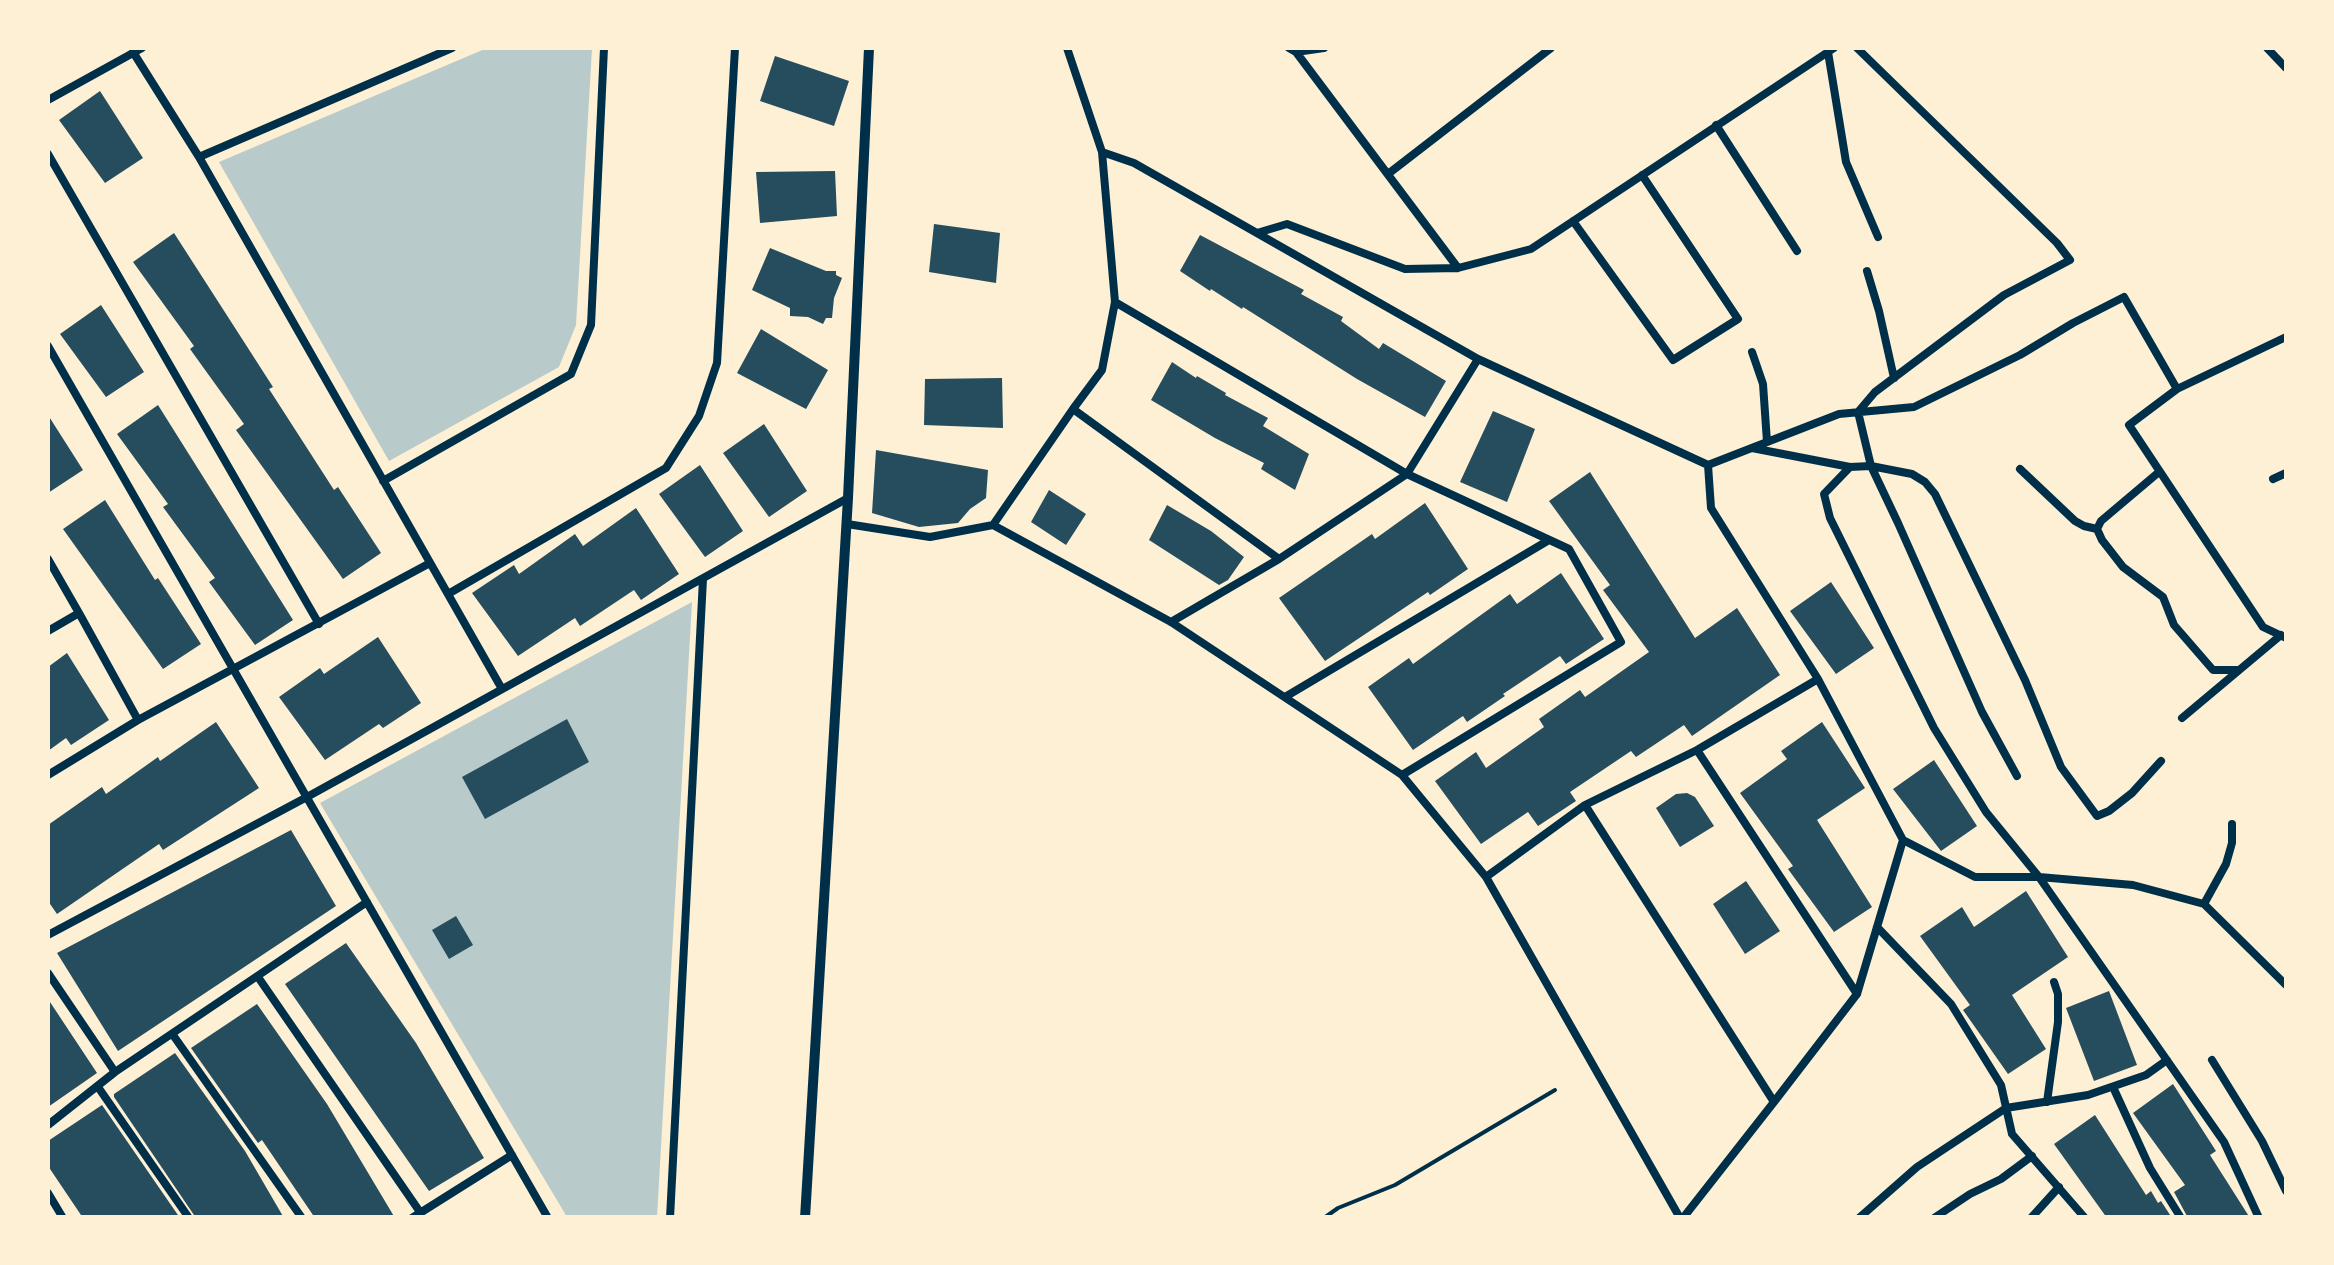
<!DOCTYPE html>
<style>
body{margin:0}
#map{position:relative;width:2334px;height:1265px;overflow:hidden;background:#fdf0d5;font-family:Karla,sans-serif}
canvas{display:block}
.frame{position:absolute;inset:0;border:50px solid #fdf0d5;pointer-events:none}
</style>
<div id="map">
<canvas width="2334" height="1265"></canvas>
<div class="frame"></div>
</div>
<script>
const c = document.querySelector('canvas').getContext('2d');
c.lineJoin = 'round';
function paint(path, color) {
  c.fillStyle = color;
  c.fill(path, 'evenodd');
}
function shape(rows) {
  const path = new Path2D();
  for (const r of rows) {
    path.moveTo(r[0], r[1]);
    for (let i = 2; i < r.length; i += 2) path.lineTo(r[i], r[i + 1]);
  }
  return path;
}
function strokePath(path, color, width, dash) {
  c.strokeStyle = color;
  c.lineWidth = width;
  c.lineCap = dash ? 'butt' : 'round';
  c.setLineDash(dash || []);
  c.stroke(path);
}
paint(shape([
 [487,48,592,48,576,325,559,367,389,461,219,162],
 [692,602,657,1217,567,1217,320,803]
]), '#b9caca');
paint(shape([
 [775,56,849,81,834,126,760,101],
 [100,91,143,158,105,183,59,120],
 [835,171,837,216,760,223,756,172],
 [934,224,1000,233,996,283,929,272],
 [174,233,273,387,269,389,334,490,338,487,381,553,343,579,236,430,244,424,190,349,194,346,133,262],
 [1200,235,1304,290,1301,294,1343,317,1341,321,1379,349,1383,343,1446,381,1425,417,1357,379,1243,307,1242,309,1211,289,1210,291,1180,271],
 [770,248,826,271,836,271,836,275,842,278,834,298,832,318,826,318,823,324,808,317,790,316,790,308,752,290],
 [101,305,144,372,106,397,60,334],
 [761,329,828,370,806,409,737,373],
 [1172,362,1196,378,1197,376,1226,393,1225,395,1268,418,1263,426,1309,454,1295,490,1261,469,1264,463,1215,438,1151,400],
 [1002,378,1003,428,924,425,925,379],
 [158,405,293,620,255,645,209,582,215,578,163,507,168,504,117,434],
 [1493,411,1535,429,1507,502,1460,482],
 [48,415,83,470,48,493],
 [764,424,807,491,769,517,723,453],
 [876,450,988,470,986,498,970,509,958,523,919,527,872,513],
 [700,465,743,531,705,557,659,494],
 [1590,472,1695,638,1737,608,1780,675,1692,736,1684,725,1636,757,1631,751,1570,792,1576,801,1538,826,1528,812,1481,844,1435,781,1476,752,1486,768,1544,727,1539,719,1580,690,1585,697,1649,652,1603,590,1610,585,1549,501],
 [1049,490,1086,514,1066,545,1031,522],
 [105,500,155,580,158,578,201,644,163,669,63,529],
 [1425,503,1468,569,1430,595,1428,592,1325,661,1279,598,1372,534,1375,539],
 [1167,505,1211,531,1244,557,1228,580,1219,585,1149,540],
 [636,508,679,574,641,600,634,590,580,626,575,618,518,656,472,593,514,565,519,574,575,534,583,546],
 [1561,573,1604,639,1566,664,1560,656,1503,694,1505,696,1467,722,1463,716,1413,750,1368,687,1409,658,1413,664,1510,594,1517,604],
 [1831,582,1874,648,1836,674,1790,611],
 [378,637,421,703,383,728,379,724,325,760,279,697,320,668,324,674],
 [67,653,109,720,71,745,66,738,48,751,48,667],
 [567,719,589,762,485,819,462,777],
 [216,722,259,788,163,850,159,844,57,914,48,901,48,825,102,787,106,794,158,757,160,761],
 [1822,722,1865,788,1817,820,1872,907,1834,932,1788,869,1793,866,1740,793,1787,759,1781,751],
 [1934,760,1977,826,1941,851,1893,789],
 [1687,793,1695,797,1714,826,1680,847,1656,808,1676,794],
 [291,830,336,906,118,1051,57,953],
 [1746,881,1780,931,1745,954,1713,904],
 [2026,891,2068,957,2012,995,2046,1049,2008,1074,1963,1010,1970,1005,1920,936,1962,907,1974,927],
 [456,916,473,945,449,959,432,930],
 [346,943,416,1043,484,1158,429,1191,285,984],
 [2109,991,2137,1065,2094,1081,2066,1008],
 [48,999,97,1073,48,1107],
 [257,1004,327,1104,395,1218,315,1218,262,1140,258,1143,191,1048],
 [175,1053,245,1151,284,1218,196,1218,114,1097,114,1094],
 [2173,1084,2216,1151,2210,1155,2250,1218,2188,1218,2174,1192,2185,1185,2133,1113],
 [102,1105,180,1218,83,1218,48,1166,48,1141],
 [2095,1115,2146,1195,2151,1191,2158,1203,2161,1201,2172,1218,2107,1218,2054,1144]
]), '#264d5e');
strokePath(shape([
 [1324,1218,1338,1208,1395,1185,1555,1090]
]), '#003049', 4);
strokePath(shape([
 [1067,48,1102,152,1134,163,1478,359,1708,465,1711,508,1818,679,1903,840,1975,877,2039,877,2224,1142,2259,1218],
 [1289,48,1296,52,1324,48],
 [1857,48,2057,243,2070,260,2004,295,1875,392,1858,412,1871,466,1898,523,1982,712,2017,776],
 [2267,48,2286,68],
 [133,52,199,157,502,689],
 [1296,52,1458,268],
 [1828,52,1846,162,1878,237],
 [48,100,142,48],
 [1716,125,1797,251],
 [48,154,319,624],
 [199,157,452,48],
 [1388,174,1551,48],
 [1573,221,1673,360,1738,319,1642,175],
 [1257,233,1287,224,1405,269,1458,268,1531,249,1834,48],
 [1867,271,1879,311,1894,378],
 [1115,302,1407,474,1478,359],
 [2286,337,2177,389,2129,425,2263,627,2286,638],
 [48,346,548,1218],
 [1752,352,1763,384,1767,442],
 [1752,448,1850,467],
 [1708,465,1839,414,1914,407,2020,355,2073,323,2124,297,2177,389],
 [2020,469,2075,521,2084,526,2097,529],
 [2159,472,2101,521,2097,529,2102,540,2123,567,2163,597,2174,625,2213,670,2239,670],
 [2273,479,2286,473],
 [383,481,571,374,591,325,604,48],
 [847,524,930,537,993,525,1171,622,1402,775,1621,642,1569,549,1407,474,1279,559,1073,409,1102,370,1115,302,1102,152],
 [993,525,1073,409],
 [48,559,79,613,48,631],
 [448,594,666,468,699,416,717,363,735,48],
 [79,613,138,720],
 [1171,622,1279,559],
 [1285,697,1549,540],
 [2182,718,2281,635],
 [1697,750,1857,994],
 [2161,761,2132,793,2109,811,2097,816,2061,767,2025,680,1935,494,1925,482,1912,474,1871,466,1850,467,1824,494,1830,518,1934,728,1986,812,2039,877,2133,885,2204,904,2286,985],
 [48,775,138,720,430,563],
 [1402,775,1486,877,1585,805,1697,750,1818,679],
 [1585,805,1774,1102,1857,994,1903,840],
 [1486,877,1680,1218],
 [2204,904,2226,864,2232,843,2232,824],
 [1877,927,1951,1004,2001,1085,2012,1134,2085,1218],
 [48,935,307,797,848,498],
 [48,973,115,1072,48,1125],
 [258,977,420,1212],
 [173,1035,302,1218],
 [2212,1060,2262,1141,2286,1191],
 [115,1072,367,902],
 [98,1087,189,1218],
 [2113,1087,2150,1168,2181,1218],
 [2047,1102,2058,1022,2058,994,2054,982],
 [48,1193,63,1218],
 [412,1218,512,1155],
 [670,1218,703,579],
 [1683,1218,1774,1102],
 [1859,1218,1917,1167,2006,1108,2088,1095,2146,1075,2167,1060],
 [1934,1218,1970,1194,2001,1179,2032,1156],
 [2031,1218,2059,1187]
]), '#003049', 8);
strokePath(shape([
 [805,1218,848,498,869,48]
]), '#003049', 10);
</script>
